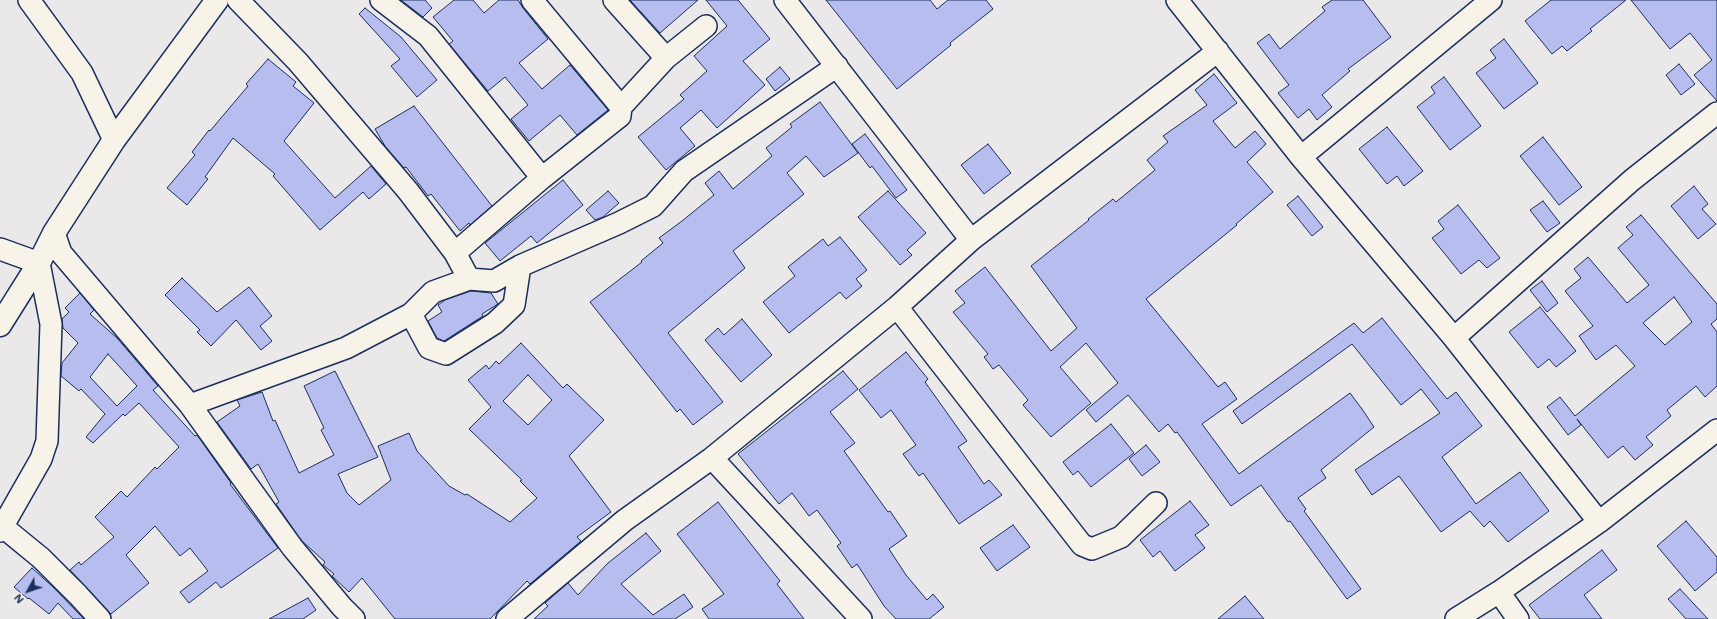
<!DOCTYPE html>
<style>
body{margin:0}
#map{position:relative;width:1717px;height:619px;overflow:hidden;background:#eae8e9;font-family:Mali,sans-serif}
canvas{display:block}
.north{position:absolute;left:8px;top:571px;width:40px;height:40px;-webkit-text-stroke:3px #f7f3e8;paint-order:stroke;rotate:230deg;font-size:11px;font-weight:700;line-height:16px;text-align:center;color:#1b2f5e}
.north::after{content:'';display:block;margin:auto;width:14px;height:18px;background:#1b2f5e;clip-path:polygon(50% 0,100% 100%,50% 72%,0 100%)}
</style>
<div id="map">
<canvas width="1717" height="619"></canvas>
<div class="north">N</div>
</div>
<script>
const c = document.querySelector('canvas').getContext('2d');
c.lineJoin = 'round';
function paint(path, color) {
  c.fillStyle = color;
  c.fill(path, 'evenodd');
}
function shape(rows) {
  const path = new Path2D();
  for (const r of rows) {
    path.moveTo(r[0], r[1]);
    for (let i = 2; i < r.length; i += 2) path.lineTo(r[i], r[i + 1]);
  }
  return path;
}
function strokePath(path, color, width, dash) {
  c.strokeStyle = color;
  c.lineWidth = width;
  c.lineCap = dash ? 'butt' : 'round';
  c.setLineDash(dash || []);
  c.stroke(path);
}
const building = shape([
 [401,0,425,0,432,8,423,17,401,0],
 [454,0,473,0,484,13,499,0,518,0,523,8,548,39,519,63,542,89,570,65,608,110,577,135,560,115,529,141,511,119,528,105,505,77,488,91,449,44,453,41,433,17,454,0],
 [630,0,698,0,660,33,630,0],
 [706,0,738,0,770,39,743,61,765,85,717,128,701,110,680,128,695,146,666,170,638,137,684,99,680,95,707,71,694,56,727,26,706,0],
 [826,0,930,0,937,9,948,0,986,0,993,9,950,43,951,45,897,89,826,0],
 [1332,0,1363,0,1391,37,1348,69,1350,71,1322,95,1332,107,1317,120,1309,109,1298,118,1278,93,1289,85,1257,43,1269,34,1280,49,1325,11,1322,7,1332,0],
 [1551,0,1626,0,1590,29,1592,31,1567,51,1562,46,1552,54,1525,21,1551,0],
 [1631,0,1717,0,1717,101,1694,75,1712,60,1690,33,1670,49,1631,0],
 [365,8,401,37,437,80,417,97,391,66,400,59,359,14,365,8],
 [1504,39,1538,83,1504,109,1476,73,1496,58,1490,50,1504,39],
 [268,59,296,82,293,86,314,103,284,141,335,198,371,166,386,184,369,199,363,192,320,230,273,176,275,174,233,138,205,177,208,179,187,205,167,188,195,155,192,152,209,130,210,131,248,86,246,84,268,59],
 [1679,64,1695,84,1681,95,1666,75,1679,64],
 [780,67,790,79,775,91,766,79,780,67],
 [1214,74,1237,103,1213,121,1235,148,1255,131,1266,144,1247,162,1273,192,1236,224,1237,225,1146,299,1218,387,1225,382,1237,399,1202,424,1239,474,1350,393,1362,409,1374,427,1321,470,1326,478,1298,498,1306,509,1304,511,1361,589,1347,599,1290,521,1288,522,1261,485,1231,506,1177,432,1175,433,1168,424,1159,432,1128,395,1096,422,1086,410,1118,383,1086,343,1060,367,1091,403,1051,437,1023,405,1028,400,999,365,993,369,984,357,988,354,953,312,965,303,955,291,985,267,1051,351,1077,328,1031,266,1089,220,1088,219,1113,199,1116,202,1155,170,1147,160,1168,142,1163,136,1207,105,1195,90,1214,74],
 [1444,77,1481,126,1450,150,1417,107,1435,93,1431,87,1444,77],
 [820,102,858,153,824,177,806,156,787,173,804,194,733,251,745,268,668,333,723,402,693,425,680,409,677,412,590,302,642,262,641,261,663,243,659,238,682,221,714,195,705,183,719,171,733,189,772,156,766,148,792,127,790,124,820,102],
 [414,106,492,206,470,225,469,223,460,231,431,194,428,196,406,167,404,168,385,146,375,129,414,106],
 [1387,127,1423,171,1404,186,1397,176,1387,184,1359,149,1387,127],
 [865,134,907,190,896,198,872,166,870,168,852,144,865,134],
 [1543,137,1582,187,1559,205,1520,156,1543,137],
 [988,144,1011,173,984,194,961,165,988,144],
 [563,180,583,205,537,243,531,236,500,261,485,243,563,180],
 [1694,186,1708,204,1702,209,1716,224,1698,239,1671,206,1694,186],
 [608,191,619,203,603,217,595,220,586,210,608,191],
 [888,191,926,233,907,250,912,255,900,265,858,217,888,191],
 [1298,196,1323,227,1312,236,1287,205,1298,196],
 [1543,201,1560,223,1547,232,1530,210,1543,201],
 [1458,205,1500,258,1487,268,1479,260,1461,274,1432,238,1444,229,1438,221,1458,205],
 [1641,215,1717,304,1717,319,1711,324,1717,332,1717,386,1705,397,1696,386,1667,410,1671,416,1646,437,1653,445,1635,460,1623,446,1608,458,1577,419,1581,425,1568,435,1547,407,1560,397,1575,416,1635,366,1616,345,1596,360,1579,336,1593,326,1565,291,1581,278,1574,269,1588,257,1627,303,1649,285,1618,248,1633,235,1626,227,1641,215],
 [1674,297,1692,322,1665,345,1643,323,1674,297],
 [840,237,867,270,856,279,862,286,846,299,840,292,789,333,763,302,795,276,788,267,823,239,828,246,840,237],
 [182,278,217,312,249,287,272,316,260,326,272,341,261,350,236,320,211,346,197,332,200,330,165,295,182,278],
 [1542,281,1558,303,1547,312,1530,290,1542,281],
 [471,291,491,293,498,304,482,314,483,316,444,341,437,338,428,321,442,312,438,305,445,300,471,291],
 [80,293,94,310,90,314,117,338,158,386,153,390,195,436,197,435,231,483,230,484,278,548,221,588,216,582,189,603,180,592,208,571,190,548,180,556,155,526,126,555,149,583,111,614,70,570,79,562,81,565,114,537,95,517,121,491,127,497,155,467,157,469,179,447,139,403,125,416,123,414,93,443,86,437,105,414,81,389,79,391,61,376,62,363,78,343,63,328,62,319,69,312,65,308,80,293],
 [108,354,137,386,117,406,90,377,108,354],
 [1540,307,1576,351,1556,367,1549,359,1538,368,1509,332,1540,307],
 [1382,318,1447,399,1456,392,1482,426,1442,457,1476,504,1520,472,1549,511,1508,542,1490,521,1484,527,1470,511,1441,532,1399,476,1372,495,1355,470,1440,413,1421,389,1401,405,1352,344,1242,424,1233,411,1354,323,1363,333,1382,318],
 [742,319,772,355,741,382,705,340,718,328,724,335,742,319],
 [521,343,563,388,567,384,604,420,569,456,611,512,577,537,581,541,530,584,527,581,490,619,395,619,362,578,349,592,332,576,334,574,323,565,325,562,301,540,276,504,279,502,258,464,251,469,217,422,240,406,237,400,262,392,273,421,275,420,299,473,334,455,321,430,324,428,304,386,335,371,378,457,338,474,347,493,359,505,391,480,378,446,409,433,417,451,449,486,465,495,467,494,510,522,537,498,520,481,522,480,469,429,491,407,468,380,486,365,489,369,496,361,499,364,521,343],
 [528,375,552,400,528,425,503,401,528,375],
 [906,352,928,379,925,382,967,441,958,447,984,484,989,480,1002,495,959,524,923,473,919,476,903,454,916,445,891,410,881,418,859,390,906,352],
 [843,371,858,389,830,412,855,443,844,451,888,512,890,511,907,536,889,549,906,575,927,600,933,594,944,607,929,619,896,619,884,606,857,564,852,568,837,546,841,543,817,510,809,516,792,493,779,504,738,454,843,371],
 [1111,424,1134,453,1091,487,1078,471,1073,475,1063,462,1111,424],
 [1146,445,1160,462,1142,476,1129,459,1146,445],
 [1190,501,1209,525,1195,535,1205,548,1175,571,1160,551,1153,557,1140,540,1190,501],
 [718,502,780,581,777,584,804,619,709,619,702,609,724,594,677,534,718,502],
 [1686,521,1717,557,1717,572,1695,591,1657,546,1686,521],
 [1013,525,1030,547,997,571,980,548,1013,525],
 [646,533,661,551,621,584,653,615,684,594,693,607,675,619,534,619,548,606,545,603,568,583,578,595,608,563,646,533],
 [1602,550,1617,570,1584,595,1602,619,1540,619,1529,605,1602,550],
 [32,568,53,587,84,619,73,619,58,603,49,614,29,598,28,599,14,587,32,568],
 [1680,589,1708,619,1686,619,1668,599,1680,589],
 [1245,596,1264,619,1218,619,1245,596],
 [308,598,316,610,303,619,269,619,308,598]
]);
paint(building, '#b7bdef');
strokePath(building, '#1b2f5e', 1);
const street = shape([
 [29,0,82,73,114,140],
 [238,0,298,62,408,191,455,253,469,279],
 [381,0,428,36,542,178],
 [532,0,621,107],
 [614,0,666,58],
 [785,0,971,240],
 [1177,0,1301,157,1454,338,1599,522],
 [1301,157,1491,0],
 [54,233,61,253,190,405,292,547,342,607,354,619],
 [0,249,39,263,51,324,47,441,41,459,0,531],
 [455,253,542,178,620,116,621,107,666,58,706,26],
 [897,307,1082,545,1092,549,1121,537,1156,503],
 [411,314,429,348,446,354,495,323,514,305,520,266],
 [1454,338,1632,180,1717,113],
 [190,405,346,348,411,314,433,292,469,279,494,281,520,266,619,223,653,206,684,171,837,66],
 [712,458,861,619],
 [3,527,41,558,78,595,100,619],
 [1499,592,1518,619],
 [507,619,625,520,712,458,897,307,971,240,1218,51],
 [1456,619,1499,592,1599,522,1717,430]
]);
const secondary = shape([
 [0,325,39,263,54,233,114,140,217,0]
]);
strokePath(street, '#1b2f5e', 24);
strokePath(secondary, '#1b2f5e', 25);
strokePath(street, '#f7f3e8', 21);
strokePath(secondary, '#f7f3e8', 22);
</script>
